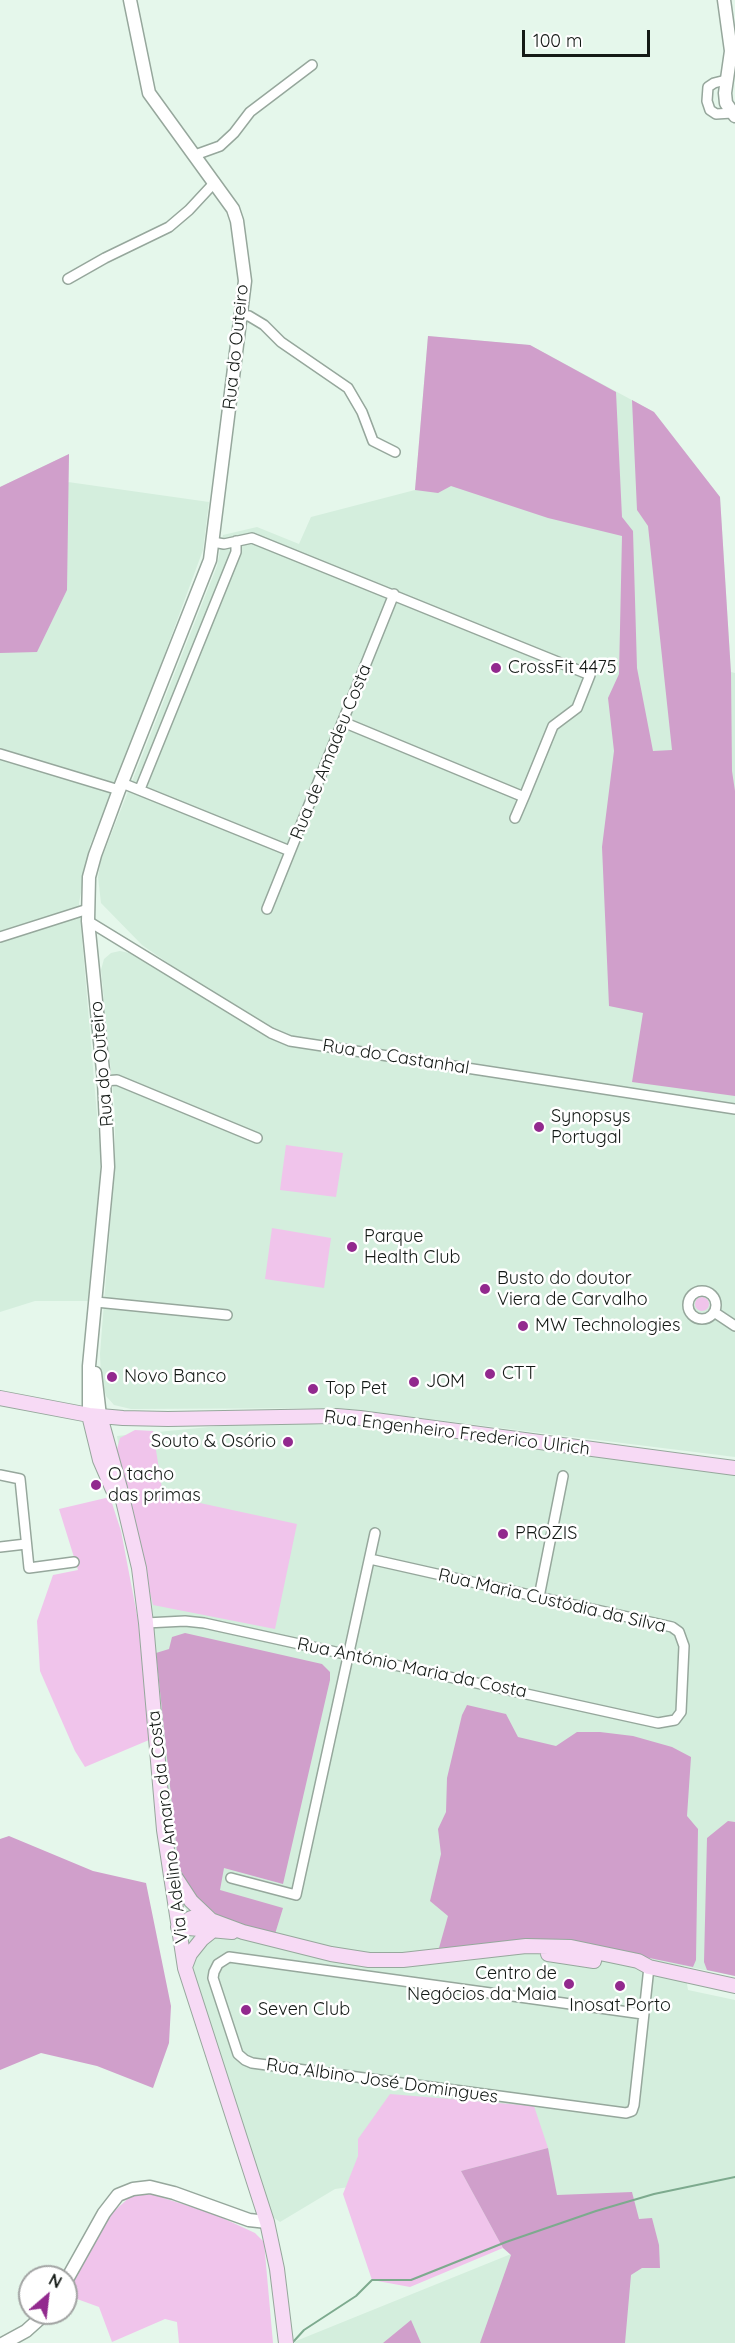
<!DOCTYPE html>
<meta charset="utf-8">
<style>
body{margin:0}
#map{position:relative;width:735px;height:2343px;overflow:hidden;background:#e5f7eb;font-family:Quicksand,sans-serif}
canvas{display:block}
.north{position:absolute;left:18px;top:2265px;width:60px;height:60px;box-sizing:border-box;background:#fff;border:2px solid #a1a3a2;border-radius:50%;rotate:28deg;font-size:16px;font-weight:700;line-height:24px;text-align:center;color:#141a16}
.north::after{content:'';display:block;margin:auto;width:21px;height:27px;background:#92298e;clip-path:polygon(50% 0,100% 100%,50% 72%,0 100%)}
.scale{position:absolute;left:522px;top:30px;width:128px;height:27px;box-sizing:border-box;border:3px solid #141a16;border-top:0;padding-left:8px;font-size:18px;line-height:21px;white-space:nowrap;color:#141a16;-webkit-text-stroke:4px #fff;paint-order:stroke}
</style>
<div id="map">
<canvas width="735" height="2343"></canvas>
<div class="north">N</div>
<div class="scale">100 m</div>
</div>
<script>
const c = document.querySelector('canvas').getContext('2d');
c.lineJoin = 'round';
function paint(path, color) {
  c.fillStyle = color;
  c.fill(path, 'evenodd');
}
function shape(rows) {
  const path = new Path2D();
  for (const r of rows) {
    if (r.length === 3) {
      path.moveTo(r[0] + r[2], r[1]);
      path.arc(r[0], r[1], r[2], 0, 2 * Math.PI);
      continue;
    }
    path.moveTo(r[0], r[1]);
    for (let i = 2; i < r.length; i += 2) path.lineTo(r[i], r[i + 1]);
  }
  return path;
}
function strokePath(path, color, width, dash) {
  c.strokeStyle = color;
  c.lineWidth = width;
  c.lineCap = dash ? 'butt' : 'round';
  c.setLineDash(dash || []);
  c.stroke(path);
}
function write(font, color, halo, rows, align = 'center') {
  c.font = font + ' Quicksand,sans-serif';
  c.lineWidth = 5;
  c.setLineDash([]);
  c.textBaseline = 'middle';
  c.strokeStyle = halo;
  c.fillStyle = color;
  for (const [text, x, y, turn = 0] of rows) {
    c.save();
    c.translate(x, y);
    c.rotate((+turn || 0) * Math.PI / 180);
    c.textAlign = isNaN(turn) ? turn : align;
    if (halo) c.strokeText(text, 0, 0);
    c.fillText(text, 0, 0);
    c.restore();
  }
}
paint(shape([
 [428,336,530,345,654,412,720,497,731,672,735,673,735,1457,340,1408,131,1409,114,1405,106,1396,101,1378,100,1354,115,1162,115,1112,101,970,104,959,111,953,120,951,129,953,263,1029,142,945,101,903,98,877,101,860,217,566,223,535,257,527,299,544,311,517,415,490],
 [69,454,68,482,209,502,203,550,123,767,90,845,79,903,101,1162,88,1301,35,1301,0,1312,0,487],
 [250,1423,312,1424,408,1431,735,1475,735,1976,684,1966,688,1990,735,2000,735,2343,291,2343,511,2254,458,2205,407,2179,335,2189,280,2222,259,2207,188,1982,167,1838,149,1740,128,1509,117,1436]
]), '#d4eedd');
paint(shape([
 [286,1145,343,1153,336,1197,280,1190],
 [272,1228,331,1238,324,1288,265,1279],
 [702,1304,7],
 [135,1430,153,1431,163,1495,297,1524,275,1629,153,1605,116,1453,120,1438],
 [110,1497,121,1531,138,1620,149,1740,85,1767,75,1751,40,1671,37,1621,53,1575,78,1570,59,1509],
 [390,2094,534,2106,548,2148,461,2171,503,2248,410,2287,372,2280,343,2194,358,2156,358,2139],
 [151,2194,214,2214,255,2233,264,2242,273,2343,179,2343,177,2322,165,2319,112,2342,99,2307,66,2295,112,2213,132,2195]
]), '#f0c4eb');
paint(shape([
 [428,336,530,345,616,392,622,517,633,531,637,668,653,751,672,750,648,526,637,510,632,400,654,412,720,497,731,673,732,771,735,791,735,1096,632,1082,643,1013,609,1006,602,847,614,751,608,698,619,674,622,536,548,518,451,486,438,493,415,490],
 [69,454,67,590,37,652,0,653,0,487],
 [185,1633,322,1664,330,1672,330,1680,283,1884,224,1868,220,1890,283,1908,275,1934,246,1926,216,1914,196,1896,182,1875,178,1862,156,1653,169,1649,172,1637],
 [467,1705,506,1714,518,1737,556,1746,577,1732,600,1732,633,1736,672,1747,691,1757,687,1816,698,1829,696,1960,693,1967,557,1939,439,1948,448,1916,430,1901,441,1854,438,1829,446,1812,447,1778,462,1715],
 [728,1821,735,1822,735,1976,707,1970,704,1962,707,1838],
 [9,1836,93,1871,146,1883,171,2006,169,2043,153,2088,97,2066,41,2053,0,2070,0,1839],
 [548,2148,557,2195,632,2192,639,2219,652,2218,659,2245,660,2268,642,2268,631,2275,625,2343,480,2343,511,2255,503,2248,461,2171],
 [411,2320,421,2343,383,2343]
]), '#d09fcb');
strokePath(shape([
 [294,2341,304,2330,356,2296,372,2280,411,2280,506,2242,596,2211,654,2194,735,2177]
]), '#7daa8e', 2);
const minor = shape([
 [726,80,714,83,708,87,707,101,710,110,716,114,732,113],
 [195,155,220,146,234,133,250,112,312,65],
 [68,279,105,258,169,227,189,210,215,182],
 [241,315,249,316,264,325,281,342,348,388,362,412,373,441,395,452],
 [213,542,224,544,252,538,590,675,577,708,553,726,524,797],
 [343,722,524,797,515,818],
 [0,754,119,790],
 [122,783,290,851],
 [140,789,236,552,236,541],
 [267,909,394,594],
 [88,921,271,1033,290,1041,735,1109],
 [0,937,88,909],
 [104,1081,117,1080,257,1138],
 [702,1305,14],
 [96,1302,227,1315],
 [714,1312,735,1326],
 [0,1475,20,1479,29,1568,74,1562],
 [0,1547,26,1544],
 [539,1597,563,1476],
 [146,1623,185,1621,204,1623,658,1723,675,1720,681,1712,684,1646,679,1632,672,1627,370,1559],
 [231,1878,296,1895,375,1533],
 [643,2014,229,1957,218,1964,214,1972,213,1978,238,2054,245,2060,252,2063,626,2113,632,2111,634,2105,649,1967]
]);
const tertiary = shape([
 [724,0,731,51,725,93,726,103,735,116],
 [95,1373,100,1416],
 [89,1415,89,1366,108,1167,104,1081,88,921,89,877,95,855,119,790,210,560,245,281,237,221,233,209,149,93,130,0],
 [66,2281,104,2213,118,2195,133,2189,150,2187,174,2193,249,2220,267,2222],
 [4,2343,26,2331,46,2313]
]);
const secondary = shape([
 [0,1398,89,1415,123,1418,168,1419,337,1416,360,1418,735,1468],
 [89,1415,100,1460,113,1490],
 [100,1416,120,1488,139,1568,146,1623,164,1830,185,1968,267,2222,277,2269,286,2343],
 [172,1872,191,1901,210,1919],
 [178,1927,191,1918,200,1916,243,1932,331,1954,369,1960,403,1960,526,1946,571,1947,638,1961,649,1967,735,1986],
 [178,1927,232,1932],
 [548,1954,594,1961],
 [185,1967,190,1954,202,1939,212,1931]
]);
strokePath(minor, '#96a79c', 12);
strokePath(tertiary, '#96a79c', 15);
strokePath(secondary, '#96a79c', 16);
strokePath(minor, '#fff', 9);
strokePath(tertiary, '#fff', 12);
strokePath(secondary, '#f7daf5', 14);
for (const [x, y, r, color] of [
 [496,668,6,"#92298e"],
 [539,1127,6,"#92298e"],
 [352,1247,6,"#92298e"],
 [485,1289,6,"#92298e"],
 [523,1326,6,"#92298e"],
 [490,1374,6,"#92298e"],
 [112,1377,6,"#92298e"],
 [414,1382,6,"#92298e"],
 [313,1389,6,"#92298e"],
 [288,1442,6,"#92298e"],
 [96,1485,6,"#92298e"],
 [503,1534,6,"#92298e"],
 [569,1984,6,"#92298e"],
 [620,1986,6,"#92298e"],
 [246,2010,6,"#92298e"]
]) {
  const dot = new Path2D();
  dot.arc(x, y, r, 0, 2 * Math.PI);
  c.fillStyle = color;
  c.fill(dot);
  strokePath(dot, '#fff', 2);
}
write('18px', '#141a16', '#fff', [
 ["Rua do Outeiro",236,347,-84],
 ["Rua de Amadeu Costa",331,752,-68],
 ["Rua do Castanhal",396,1057,9],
 ["Rua do Outeiro",102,1064,-95],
 ["Rua Engenheiro Frederico Ulrich",457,1433,7],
 ["Rua Maria Custódia da Silva",552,1601,13],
 ["Rua António Maria da Costa",412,1668,12],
 ["Via Adelino Amaro da Costa",168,1827,-97],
 ["Rua Albino José Domingues",382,2081,8]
]);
write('18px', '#141a16', '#fff', [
 ["CrossFit 4475",508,668],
 ["Synopsys",551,1117],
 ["Portugal",551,1138],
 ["Parque",364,1237],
 ["Health Club",364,1258],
 ["Busto do doutor",497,1279],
 ["Viera de Carvalho",497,1300],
 ["MW Technologies",535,1326],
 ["CTT",502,1374],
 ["Novo Banco",124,1377],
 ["JOM",426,1382],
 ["Top Pet",325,1389],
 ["Souto & Osório",276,1442,"right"],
 ["O tacho",108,1475],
 ["das primas",108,1496],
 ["PROZIS",515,1534],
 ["Centro de",557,1974,"right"],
 ["Negócios da Maia",557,1995,"right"],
 ["Inosat Porto",620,2006,"center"],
 ["Seven Club",258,2010]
], 'left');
</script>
